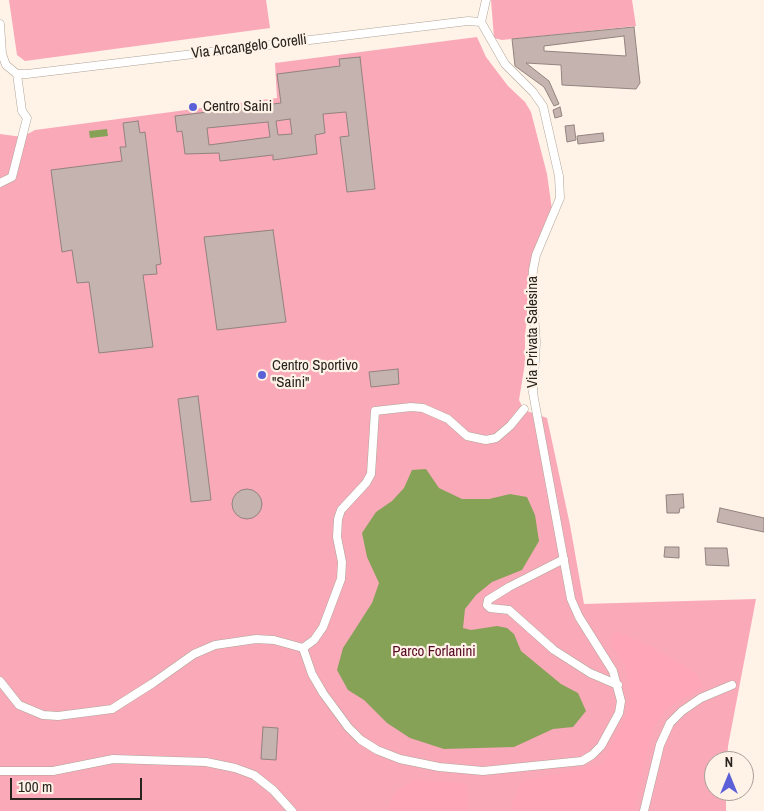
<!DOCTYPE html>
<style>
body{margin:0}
#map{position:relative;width:764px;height:811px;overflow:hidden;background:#fff2e7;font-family:"Archivo Narrow",sans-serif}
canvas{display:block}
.north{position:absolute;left:704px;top:751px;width:50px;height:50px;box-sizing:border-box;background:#fff2e7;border:1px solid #a99f97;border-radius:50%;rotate:0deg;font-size:14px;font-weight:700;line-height:20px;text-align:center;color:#27231e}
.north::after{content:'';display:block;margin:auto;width:18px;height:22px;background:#5c60d8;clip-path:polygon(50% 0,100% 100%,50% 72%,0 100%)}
.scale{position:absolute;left:10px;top:778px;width:132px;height:22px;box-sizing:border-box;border:2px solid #27231e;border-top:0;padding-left:6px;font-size:15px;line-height:18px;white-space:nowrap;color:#27231e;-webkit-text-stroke:4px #fff2e7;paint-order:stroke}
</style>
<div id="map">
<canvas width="764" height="811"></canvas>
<div class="north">N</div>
<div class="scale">100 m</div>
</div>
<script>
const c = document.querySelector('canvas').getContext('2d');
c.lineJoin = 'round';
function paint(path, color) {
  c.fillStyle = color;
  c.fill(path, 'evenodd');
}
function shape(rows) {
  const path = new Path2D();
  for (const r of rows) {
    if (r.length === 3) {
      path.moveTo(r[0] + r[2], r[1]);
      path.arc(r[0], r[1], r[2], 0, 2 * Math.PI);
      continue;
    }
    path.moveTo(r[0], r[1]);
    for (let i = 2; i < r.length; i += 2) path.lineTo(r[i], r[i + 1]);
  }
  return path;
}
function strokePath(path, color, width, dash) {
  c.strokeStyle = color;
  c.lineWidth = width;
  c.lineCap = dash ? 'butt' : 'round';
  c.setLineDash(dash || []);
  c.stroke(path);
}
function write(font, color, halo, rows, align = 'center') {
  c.font = font + ' "Archivo Narrow",sans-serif';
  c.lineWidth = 4.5;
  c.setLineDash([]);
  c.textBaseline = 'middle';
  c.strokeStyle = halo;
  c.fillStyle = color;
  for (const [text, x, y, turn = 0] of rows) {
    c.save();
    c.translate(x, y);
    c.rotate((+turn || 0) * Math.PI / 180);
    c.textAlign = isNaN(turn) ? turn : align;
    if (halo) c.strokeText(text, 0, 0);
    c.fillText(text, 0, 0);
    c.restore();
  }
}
paint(shape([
 [9,0,266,0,270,28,25,61,17,55],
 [491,0,632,0,636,26,502,40,494,38],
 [477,37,486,57,508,86,525,102,531,112,547,174,553,217,536,256,530,290,525,336,525,363,519,400,524,410,547,418,570,525,584,604,756,599,728,746,727,761,714,761,714,791,726,791,726,811,0,811,0,134,22,137,35,130,277,98,275,63]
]), '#faa9b9');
paint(shape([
 [616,631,655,648,697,674,703,687,666,709,652,730,634,811,512,811,512,804,522,781,602,764,628,712,631,690,624,664,612,646,611,636],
 [414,780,467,783,469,811,388,811,393,794]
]), '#ffa6b8');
paint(shape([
 [107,129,108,136,90,138,89,131],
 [426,469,439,488,462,499,489,499,510,494,527,497,535,515,539,541,522,570,492,582,476,595,465,609,463,628,471,630,497,626,507,628,514,634,521,651,561,684,578,693,586,711,573,727,553,729,514,747,444,749,410,738,387,723,364,700,348,690,337,670,343,648,372,603,379,583,367,557,362,533,376,512,392,501,404,488,412,470]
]), '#86a257');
const building = shape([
 [634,27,640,83,636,89,562,85,561,65,526,63,549,81,559,104,554,106,544,87,515,66,512,39,634,27],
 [624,36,626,56,544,51,544,46,624,36],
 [360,57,375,189,347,192,340,137,349,136,346,112,323,114,325,133,315,135,317,154,273,160,273,155,220,161,219,153,185,154,182,131,177,132,175,116,281,103,277,74,340,66,339,59,360,57],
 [290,119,292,134,278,135,276,121,290,119],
 [268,122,270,137,209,145,207,128,268,122],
 [560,107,562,116,555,118,553,110,560,107],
 [138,121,140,133,145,132,161,264,156,265,157,274,143,275,153,347,99,353,89,282,77,283,72,250,62,252,51,170,122,161,120,147,126,147,123,123,138,121],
 [574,125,576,140,567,142,565,126,574,125],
 [603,133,604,141,578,144,577,136,603,133],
 [273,230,286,322,217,330,204,237,273,230],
 [398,369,399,384,371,387,369,372,398,369],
 [198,396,211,500,191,502,178,399,198,396],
 [247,504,15],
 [683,494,684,508,680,508,679,513,667,513,666,495,683,494],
 [720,508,764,518,764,532,717,522,720,508],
 [665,547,679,547,679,558,664,557,665,547],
 [705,548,727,548,729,566,706,565,705,548],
 [263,727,278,728,276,760,261,759,263,727]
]);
paint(building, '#c4b3ae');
strokePath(building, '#93837f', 1);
const street = shape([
 [481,22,486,0],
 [0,24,2,54,6,65,17,74,27,74,468,21,481,22],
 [0,183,12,177,27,118,22,111,17,74],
 [564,559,509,587,488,600,487,605,490,608,509,610,554,650,590,673,618,685],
 [303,648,312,674,323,693,348,727,361,740,377,750,400,759,439,767,483,771,582,761,592,755,601,746,619,713,621,701,613,671,579,617,571,599,533,393,536,342,532,286,533,270,536,255,560,198,559,176,543,106,533,92,505,64,481,22],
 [0,681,19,705,43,715,58,716,112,709,153,683,194,654,215,645,256,639,274,640,303,648,314,640,323,627,341,579,342,562,337,537,338,519,341,510,366,483,371,474,375,411,411,407,423,408,448,419,467,436,486,440,496,438,510,426,524,409],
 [0,771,53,771,113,759,206,762,235,768,254,775,273,790,292,811],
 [644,811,660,745,670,723,682,711,701,698,732,685]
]);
strokePath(street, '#afa498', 9);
strokePath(street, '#fff', 8);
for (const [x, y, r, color] of [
 [193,107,5,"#5c60d8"],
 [262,375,5,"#5c60d8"]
]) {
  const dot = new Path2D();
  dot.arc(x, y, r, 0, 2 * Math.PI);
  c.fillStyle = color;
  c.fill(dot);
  strokePath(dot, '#fff2e7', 2);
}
write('15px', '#27231e', '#fff2e7', [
 ["Via Arcangelo Corelli",249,47,-7],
 ["Via Privata Salesina",533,332,-90]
]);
write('15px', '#27231e', '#fff2e7', [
 ["Centro Saini",203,107],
 ["Centro Sportivo",272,366],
 ["\"Saini\"",272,383]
], 'left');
write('15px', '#570a25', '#fff2e7', [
 ["Parco Forlanini",434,652]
]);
</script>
